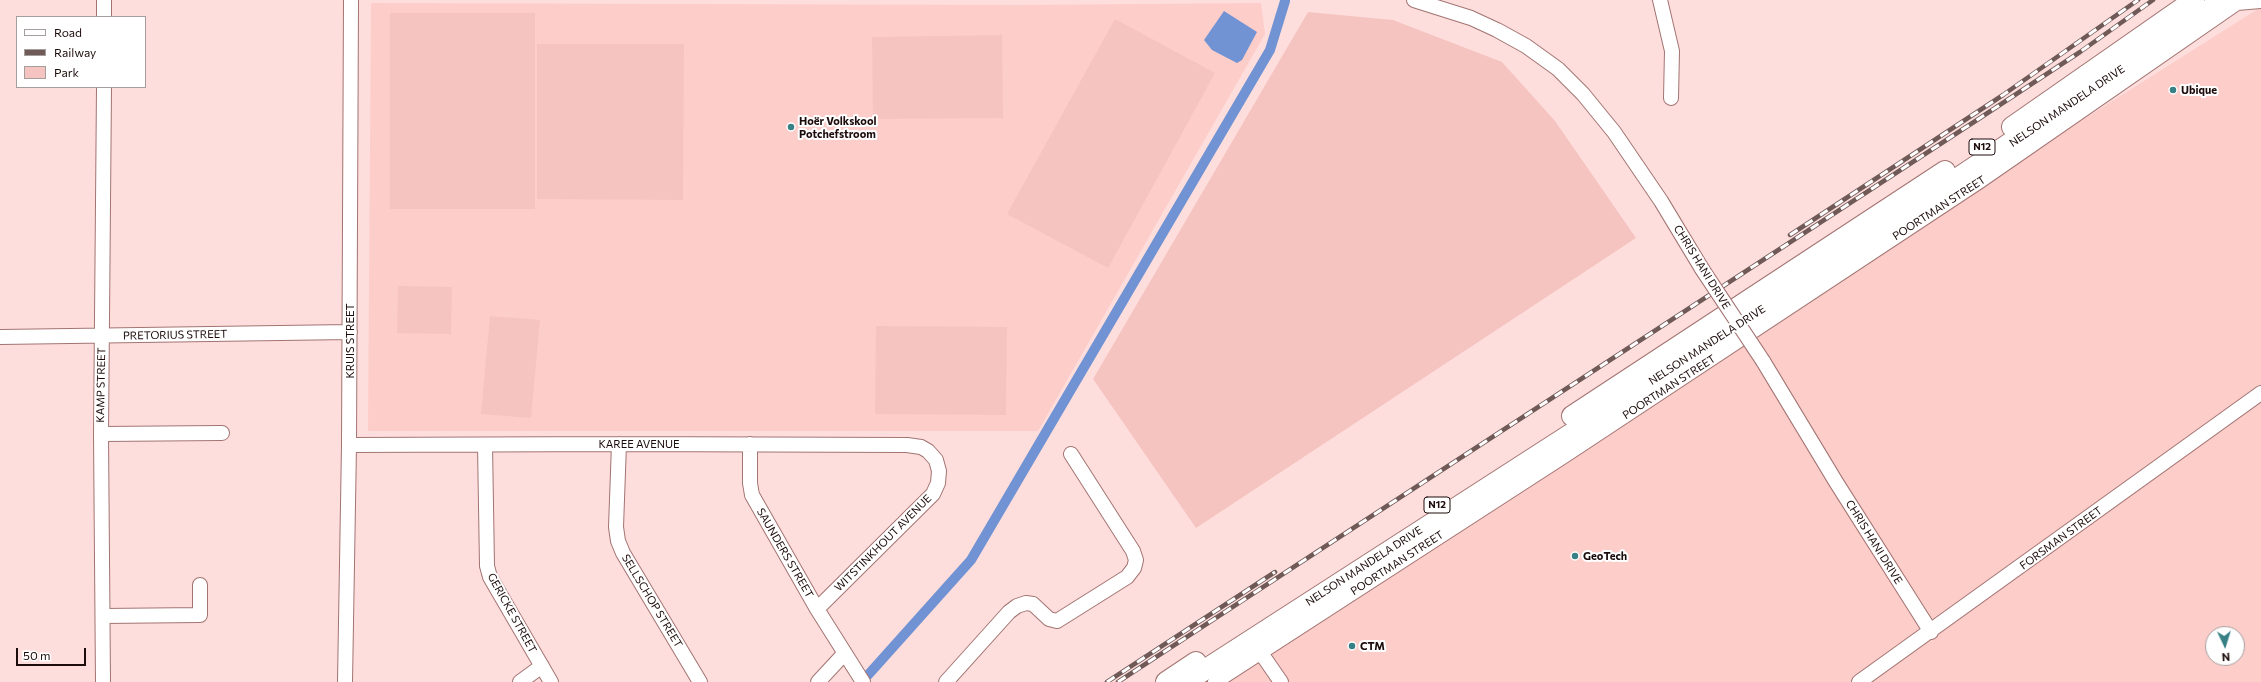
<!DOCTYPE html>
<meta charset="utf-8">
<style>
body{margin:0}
#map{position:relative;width:2261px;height:682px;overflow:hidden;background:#fededc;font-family:Commissioner,sans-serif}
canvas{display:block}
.legend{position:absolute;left:16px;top:16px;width:130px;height:72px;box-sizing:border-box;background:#fff;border:1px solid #a49e9d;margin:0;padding:5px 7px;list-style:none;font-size:12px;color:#1c0c0b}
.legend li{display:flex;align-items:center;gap:8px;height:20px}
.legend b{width:20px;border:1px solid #a49e9d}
.north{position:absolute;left:2205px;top:626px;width:40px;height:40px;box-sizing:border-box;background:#fff;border:1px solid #a49e9d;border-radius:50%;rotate:176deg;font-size:11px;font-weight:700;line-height:16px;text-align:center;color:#1c0c0b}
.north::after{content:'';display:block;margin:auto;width:14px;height:18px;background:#378085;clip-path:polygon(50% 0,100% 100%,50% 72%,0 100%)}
.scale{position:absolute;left:16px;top:648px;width:70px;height:18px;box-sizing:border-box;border:2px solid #1c0c0b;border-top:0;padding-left:5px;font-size:12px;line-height:14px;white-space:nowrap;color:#1c0c0b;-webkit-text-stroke:3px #fff;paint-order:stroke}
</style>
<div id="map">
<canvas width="2261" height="682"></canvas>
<ul class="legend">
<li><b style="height:5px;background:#fff"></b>Road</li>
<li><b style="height:5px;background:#6f5a58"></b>Railway</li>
<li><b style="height:11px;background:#f5c4c1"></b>Park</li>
</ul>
<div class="north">N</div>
<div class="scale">50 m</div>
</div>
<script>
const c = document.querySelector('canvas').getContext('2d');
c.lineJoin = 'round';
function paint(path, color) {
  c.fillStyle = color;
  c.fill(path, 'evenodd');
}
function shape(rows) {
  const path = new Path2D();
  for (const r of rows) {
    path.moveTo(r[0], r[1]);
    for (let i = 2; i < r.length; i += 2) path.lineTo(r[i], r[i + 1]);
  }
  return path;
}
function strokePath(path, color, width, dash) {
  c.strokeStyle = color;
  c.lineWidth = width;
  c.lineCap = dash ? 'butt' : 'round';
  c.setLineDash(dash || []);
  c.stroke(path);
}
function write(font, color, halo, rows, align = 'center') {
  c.font = font + ' Commissioner,sans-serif';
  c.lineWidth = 4;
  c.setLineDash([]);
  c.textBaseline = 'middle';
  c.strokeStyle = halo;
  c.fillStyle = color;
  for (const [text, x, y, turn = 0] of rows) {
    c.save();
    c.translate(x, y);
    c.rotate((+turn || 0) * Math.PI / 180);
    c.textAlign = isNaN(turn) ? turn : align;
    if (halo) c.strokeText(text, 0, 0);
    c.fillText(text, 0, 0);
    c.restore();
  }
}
paint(shape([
 [371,3,1018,5,1261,3,1265,34,1038,431,368,431],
 [2261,7,2261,682,1215,682,1899,236],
 [2213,634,2237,634,2237,658,2213,658]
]), '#fdcdca');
paint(shape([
 [1308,12,1393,20,1502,62,1555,121,1636,238,1196,528,1093,379],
 [390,13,535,13,535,209,390,209],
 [1115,19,1215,73,1108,268,1007,214],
 [1002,35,1003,118,873,119,872,37],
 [537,44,684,44,683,200,537,199],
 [398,286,452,287,451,334,397,333],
 [490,316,540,320,531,418,481,414],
 [876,326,1007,327,1006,415,875,414]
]), '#f5c4c1');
paint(shape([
 [1224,11,1257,32,1242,60,1237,63,1212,50,1204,40]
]), '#7193d3');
strokePath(shape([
 [868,675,971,560,1270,50,1285,1]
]), '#7193d3', 10);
const minor = shape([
 [1414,0,1471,18,1497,30,1526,46,1558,69,1583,94,1614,132,1661,201,1702,269],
 [1660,0,1672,51,1671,98],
 [104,17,104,0],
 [0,337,350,332],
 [1763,361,1836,482,1931,632],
 [101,434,222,433],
 [619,444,616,527,618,541,623,553,700,682],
 [750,444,750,483,752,495,817,609,863,682],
 [349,445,619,444,907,445,921,447,928,451,936,460,939,471,938,483,933,494,817,609],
 [485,445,487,566,490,577,551,682],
 [103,616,200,615,200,585],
 [1261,653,1281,682],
 [103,682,101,434,104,87],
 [345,682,349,445,351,0],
 [520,682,542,666],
 [818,682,844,654],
 [946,682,1009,612,1017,606,1026,603,1033,604,1049,619,1057,621,1127,577,1134,568,1136,560,1133,551,1071,454],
 [1215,682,1567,454,1980,181,2237,3,2261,1],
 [1859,682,2261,393]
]);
const highway = shape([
 [2012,127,2194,0],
 [1572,416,1945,171],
 [1166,682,1196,662],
 [1186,682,1715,341,2223,0]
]);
strokePath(minor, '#a27472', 16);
strokePath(highway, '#a27472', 22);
strokePath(minor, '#fff', 14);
strokePath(highway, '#fff', 20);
const rail = shape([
 [1790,235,2003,95,2138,0],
 [1107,682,1275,572],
 [1118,682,1980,118,2080,52,2153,0]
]);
strokePath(rail, '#6f5a58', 4.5);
strokePath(rail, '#fff', 3, [9]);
const minorBridge = shape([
 [1702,269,1763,361]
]);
strokePath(minorBridge, '#a27472', 16, []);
strokePath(minorBridge, '#fff', 14);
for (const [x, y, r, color] of [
 [2173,90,4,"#378085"],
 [791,127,4,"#378085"],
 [1575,556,4,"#378085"],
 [1352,646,4,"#378085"]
]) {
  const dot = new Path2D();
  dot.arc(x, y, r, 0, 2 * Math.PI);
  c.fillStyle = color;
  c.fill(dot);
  strokePath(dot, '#fff', 1.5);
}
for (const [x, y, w] of [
 [1982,147,26],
 [1437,505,26]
]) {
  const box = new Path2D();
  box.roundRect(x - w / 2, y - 8, w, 16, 3);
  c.fillStyle = '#fff';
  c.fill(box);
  strokePath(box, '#1c0c0b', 1);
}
write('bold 10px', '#1c0c0b', null, [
 ["N12",1982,147],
 ["N12",1437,505]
]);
write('bold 11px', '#1c0c0b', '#fff', [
 ["Ubique",2181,90],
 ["Hoër Volkskool",799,121],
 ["Potchefstroom",799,134],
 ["GeoTech",1583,556],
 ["CTM",1360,646]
], 'left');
write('11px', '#1c0c0b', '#fff', [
 ["NELSON MANDELA DRIVE",2067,106,-34],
 ["POORTMAN STREET",1939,208,-33],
 ["CHRIS HANI DRIVE",1702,267,58],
 ["PRETORIUS STREET",175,335,-1],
 ["KRUIS STREET",350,341,-90],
 ["NELSON MANDELA DRIVE",1707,345,-33],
 ["KAMP STREET",101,385,-89],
 ["POORTMAN STREET",1669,387,-33],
 ["KAREE AVENUE",639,444],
 ["FORSMAN STREET",2061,538,-36],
 ["CHRIS HANI DRIVE",1874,542,58],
 ["WITSTINKHOUT AVENUE",883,543,-45],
 ["SAUNDERS STREET",785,553,60],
 ["POORTMAN STREET",1397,563,-33],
 ["NELSON MANDELA DRIVE",1364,566,-33],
 ["SELLSCHOP STREET",652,601,59],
 ["GERICKE STREET",512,613,61]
]);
</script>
